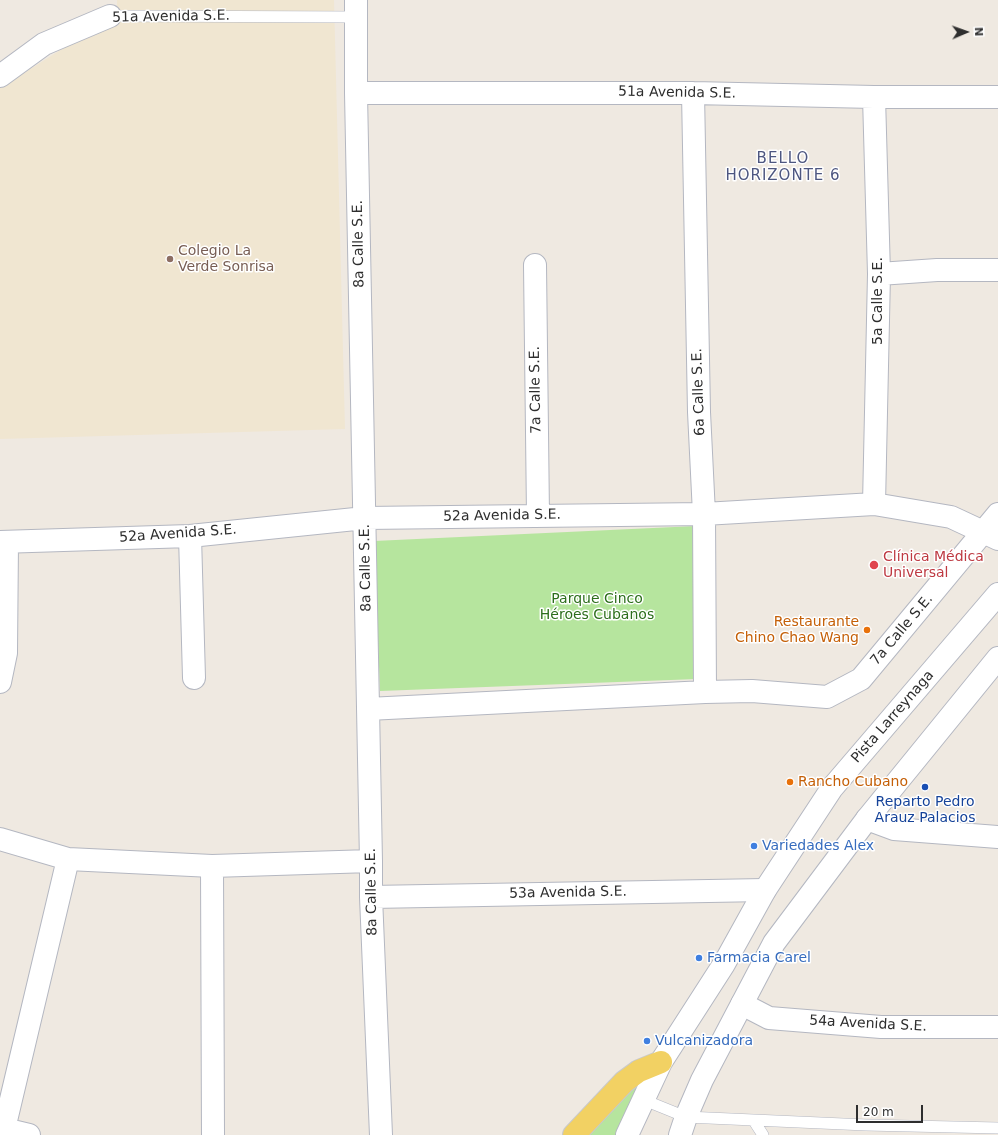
<!DOCTYPE html>
<meta charset="utf-8">
<style>
body{margin:0}
#map{position:relative;width:998px;height:1135px;overflow:hidden;background:#efe9e1;font-family:"DejaVu Sans",sans-serif}
canvas{display:block}
.north{position:absolute;left:946px;top:12px;width:40px;height:40px;-webkit-text-stroke:3px #fff;paint-order:stroke;rotate:88deg;font-size:11px;font-weight:700;line-height:16px;text-align:center;color:#2e2e2e}
.north::after{content:'';display:block;margin:auto;width:14px;height:18px;background:#2e2e2e;clip-path:polygon(50% 0,100% 100%,50% 72%,0 100%)}
.scale{position:absolute;left:856px;top:1105px;width:67px;height:18px;box-sizing:border-box;border:2px solid #2e2e2e;border-top:0;padding-left:5px;font-size:12px;line-height:14px;white-space:nowrap;color:#2e2e2e;-webkit-text-stroke:3px #fff;paint-order:stroke}
</style>
<div id="map">
<canvas width="998" height="1135"></canvas>
<div class="north">N</div>
<div class="scale">20 m</div>
</div>
<script>
const c = document.querySelector('canvas').getContext('2d');
c.lineJoin = 'round';
function paint(path, color) {
  c.fillStyle = color;
  c.fill(path, 'evenodd');
}
function shape(rows) {
  const path = new Path2D();
  for (const r of rows) {
    path.moveTo(r[0], r[1]);
    for (let i = 2; i < r.length; i += 2) path.lineTo(r[i], r[i + 1]);
  }
  return path;
}
function strokePath(path, color, width, dash) {
  c.strokeStyle = color;
  c.lineWidth = width;
  c.lineCap = dash ? 'butt' : 'round';
  c.setLineDash(dash || []);
  c.stroke(path);
}
function write(font, color, halo, rows, align = 'center') {
  c.font = font + ' "DejaVu Sans",sans-serif';
  c.lineWidth = 3;
  c.setLineDash([]);
  c.textBaseline = 'middle';
  c.strokeStyle = halo;
  c.fillStyle = color;
  for (const [text, x, y, turn = 0] of rows) {
    c.save();
    c.translate(x, y);
    c.rotate((+turn || 0) * Math.PI / 180);
    c.textAlign = isNaN(turn) ? turn : align;
    if (halo) c.strokeText(text, 0, 0);
    c.fillText(text, 0, 0);
    c.restore();
  }
}
paint(shape([
 [117,0,334,0,345,429,0,439,0,88,78,39,117,16]
]), '#f0e6d1');
paint(shape([
 [696,526,697,679,380,691,374,541],
 [661,1062,627,1135,574,1135]
]), '#b6e59e');
const service = shape([
 [110,16,357,17],
 [644,1100,686,1117,866,1125,998,1128],
 [754,1121,763,1135]
]);
const minor = shape([
 [356,0,356,93,371,861,371,897,381,1135],
 [0,76,44,44,110,16],
 [356,93,693,93,874,97,998,97],
 [693,93,699,412,704,514,705,692],
 [874,97,879,274,874,504],
 [535,265,538,516],
 [879,274,937,270,998,270],
 [190,536,194,678],
 [0,542,190,536,365,518,704,514,874,504,951,517,998,539],
 [0,682,6,653,7,542],
 [368,709,705,692,752,691,827,697,861,679,998,514],
 [867,819,894,829,998,837],
 [0,839,68,859,212,866,371,861],
 [212,866,213,1135],
 [371,897,765,890],
 [742,1004,769,1018,881,1027,998,1027],
 [0,1127,4,1129,29,1135],
 [4,1129,68,859]
]);
const secondary = shape([
 [627,1135,661,1062,724,964,765,890,832,788,998,594],
 [680,1135,686,1117,702,1080,774,943,867,819,998,658]
]);
const primary = shape([
 [574,1135,624,1082,639,1071,661,1062]
]);
strokePath(service, '#b4b7c1', 12);
strokePath(minor, '#b4b7c1', 24);
strokePath(secondary, '#b4b7c1', 24);
strokePath(primary, '#c9c9c9', 24);
strokePath(service, '#fff', 11);
strokePath(minor, '#fff', 22);
strokePath(secondary, '#fff', 22);
strokePath(primary, '#f2d163', 22);
for (const [x, y, r, color] of [
 [170,259,4,"#8d6e63"],
 [874,565,5,"#e0444e"],
 [867,630,4,"#e8710a"],
 [790,782,4,"#e8710a"],
 [925,787,4,"#1a4fb4"],
 [754,846,4,"#3f7fe0"],
 [699,958,4,"#3f7fe0"],
 [647,1041,4,"#3f7fe0"]
]) {
  const dot = new Path2D();
  dot.arc(x, y, r, 0, 2 * Math.PI);
  c.fillStyle = color;
  c.fill(dot);
  strokePath(dot, '#fff', 1.5);
}
write('14px', '#2e2e2e', '#fff', [
 ["51a Avenida S.E.",171,17,-1],
 ["51a Avenida S.E.",677,93,1],
 ["8a Calle S.E.",359,244,-91],
 ["5a Calle S.E.",878,301,-90],
 ["7a Calle S.E.",536,390,-91],
 ["6a Calle S.E.",699,392,-92],
 ["52a Avenida S.E.",502,516,-1],
 ["52a Avenida S.E.",178,534,-4],
 ["8a Calle S.E.",366,568,-91],
 ["7a Calle S.E.",902,630,-50],
 ["Pista Larreynaga",893,717,-49],
 ["8a Calle S.E.",372,892,-91],
 ["53a Avenida S.E.",568,893,-1],
 ["54a Avenida S.E.",868,1024,3]
]);
write('14px', '#785e54', '#fff', [
 ["Colegio La",178,251],
 ["Verde Sonrisa",178,267]
], 'left');
write('14px', '#be3a42', '#fff', [
 ["Clínica Médica",883,557],
 ["Universal",883,573]
], 'left');
write('14px', '#2c6e1b', '#fff', [
 ["Parque Cinco",597,599],
 ["Héroes Cubanos",597,615]
]);
write('14px', '#c56008', '#fff', [
 ["Restaurante",859,622],
 ["Chino Chao Wang",859,638],
 ["Rancho Cubano",798,782,"left"]
], 'right');
write('14px', '#164399', '#fff', [
 ["Reparto Pedro",925,802],
 ["Arauz Palacios",925,818]
]);
write('14px', '#366cbe', '#fff', [
 ["Variedades Alex",762,846],
 ["Farmacia Carel",707,958],
 ["Vulcanizadora",655,1041]
], 'left');
c.letterSpacing = '1px';
write('15px', '#4d5680', '#fff', [
 ["BELLO",783,159],
 ["HORIZONTE 6",783,176]
]);
c.letterSpacing = '0px';
</script>
